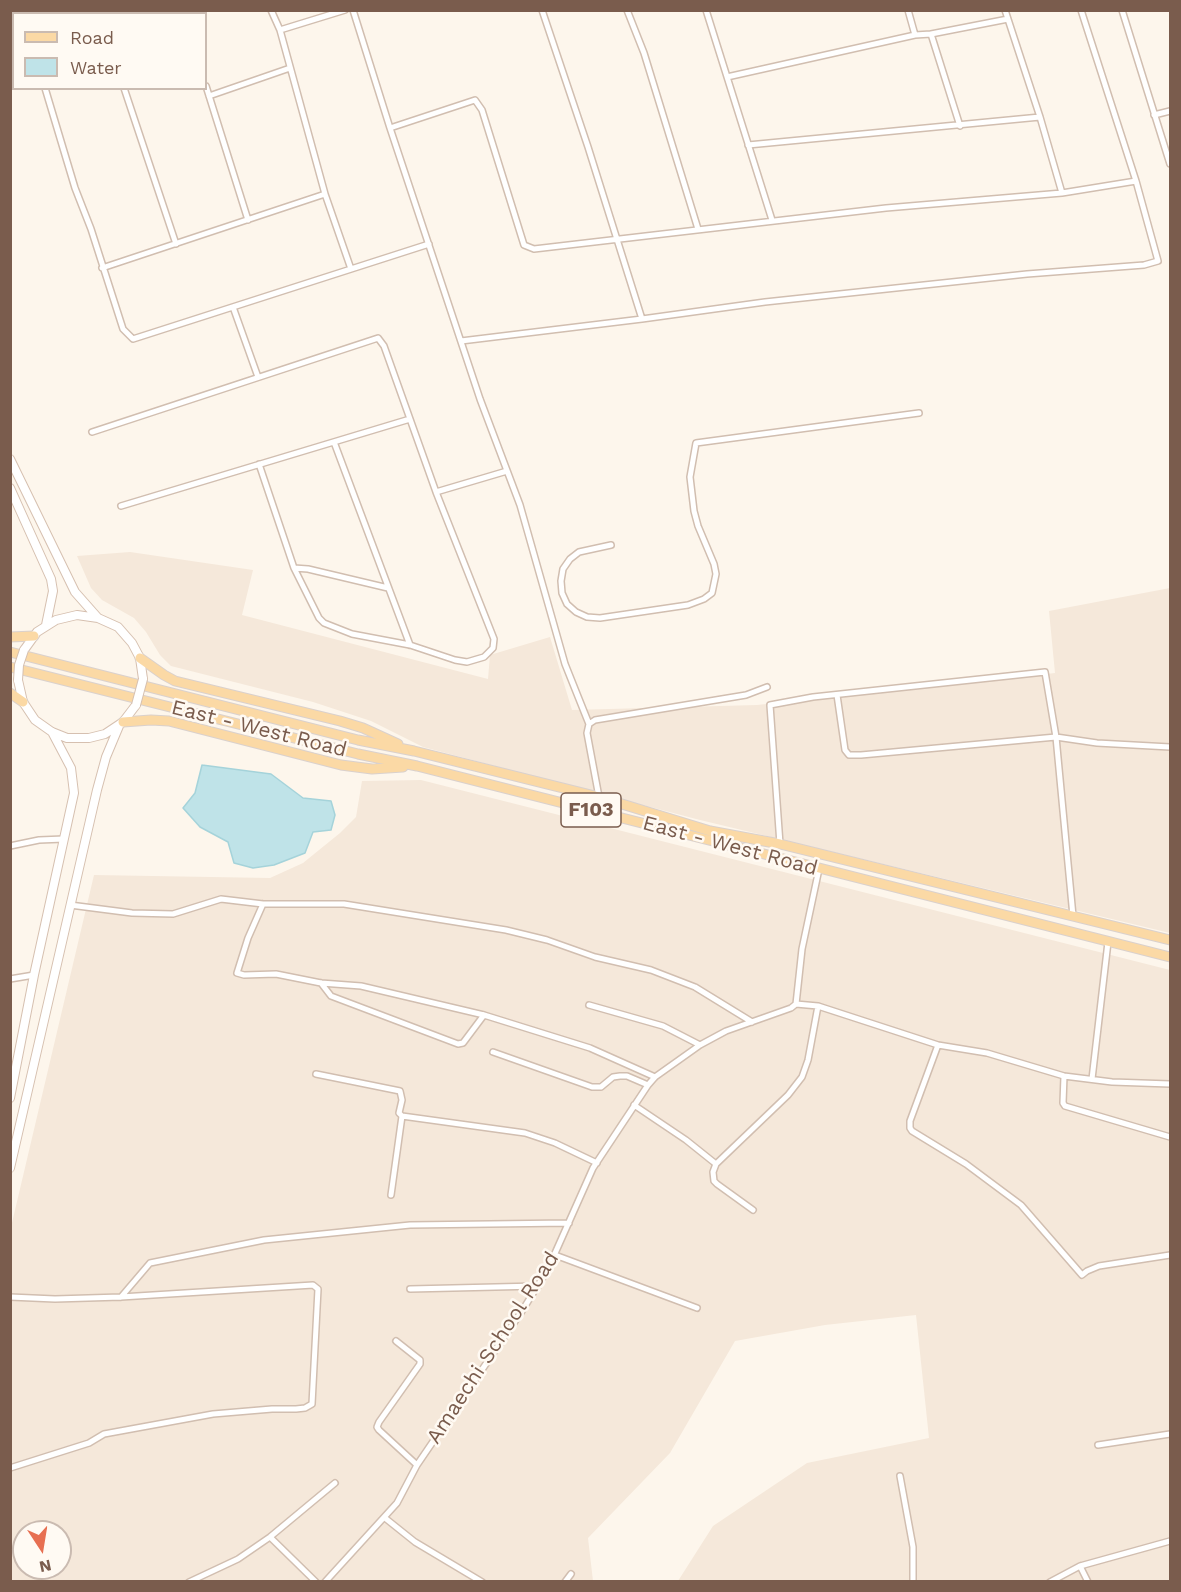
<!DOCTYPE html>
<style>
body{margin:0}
#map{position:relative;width:1181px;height:1592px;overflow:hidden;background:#fdf6ec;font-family:"Work Sans",sans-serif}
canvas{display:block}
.frame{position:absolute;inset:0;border:12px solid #7a5c4d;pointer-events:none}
.legend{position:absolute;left:12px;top:12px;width:195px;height:78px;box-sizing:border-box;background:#fffaf3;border:2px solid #cabbb1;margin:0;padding:8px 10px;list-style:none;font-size:18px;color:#7a5c4d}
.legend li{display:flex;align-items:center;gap:12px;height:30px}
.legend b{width:30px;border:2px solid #cabbb1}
.north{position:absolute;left:12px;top:1520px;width:60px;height:60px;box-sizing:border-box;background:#fffaf3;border:2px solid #cabbb1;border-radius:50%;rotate:168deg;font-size:16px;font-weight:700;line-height:24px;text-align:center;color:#7a5c4d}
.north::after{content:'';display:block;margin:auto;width:21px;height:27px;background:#e76f51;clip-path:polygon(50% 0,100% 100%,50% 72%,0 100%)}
</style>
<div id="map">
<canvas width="1181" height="1592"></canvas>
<div class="frame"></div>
<ul class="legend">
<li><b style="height:8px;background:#fbd9a5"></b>Road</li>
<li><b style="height:16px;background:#bfe3e8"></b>Water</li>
</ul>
<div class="north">N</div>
</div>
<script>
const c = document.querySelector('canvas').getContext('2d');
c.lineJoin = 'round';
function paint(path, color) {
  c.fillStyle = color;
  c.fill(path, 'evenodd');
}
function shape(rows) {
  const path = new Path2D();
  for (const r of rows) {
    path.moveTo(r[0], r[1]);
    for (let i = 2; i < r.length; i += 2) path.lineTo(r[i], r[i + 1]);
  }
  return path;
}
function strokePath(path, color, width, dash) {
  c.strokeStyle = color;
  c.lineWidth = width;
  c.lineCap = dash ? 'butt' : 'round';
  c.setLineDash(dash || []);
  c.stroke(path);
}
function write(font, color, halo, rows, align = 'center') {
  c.font = font + ' "Work Sans",sans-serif';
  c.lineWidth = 5;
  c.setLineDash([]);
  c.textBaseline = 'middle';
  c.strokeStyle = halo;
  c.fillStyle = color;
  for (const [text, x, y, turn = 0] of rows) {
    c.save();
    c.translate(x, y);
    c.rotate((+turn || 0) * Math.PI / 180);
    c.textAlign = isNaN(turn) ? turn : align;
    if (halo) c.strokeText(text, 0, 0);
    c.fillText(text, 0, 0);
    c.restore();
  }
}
paint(shape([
 [130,552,253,570,242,615,488,679,490,655,550,637,572,710,757,705,1055,673,1049,611,1170,588,1170,933,696,819,423,747,371,721,313,702,171,666,160,655,146,632,134,618,102,600,91,588,77,556],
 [421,780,1170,970,1170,1581,678,1581,713,1526,807,1463,929,1438,916,1315,825,1325,735,1341,670,1453,588,1538,593,1581,11,1582,11,1227,94,875,270,878,303,863,340,833,356,817,362,781],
 [24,1532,60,1532,60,1568,24,1568]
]), '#f5e8da');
const water = shape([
 [202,765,271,774,303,798,331,801,335,815,331,830,313,832,305,853,274,865,253,868,234,863,228,842,200,827,183,808,195,793,202,765]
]);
paint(water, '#bfe3e8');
strokePath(water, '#a5d3da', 1.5);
const street = shape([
 [17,10,19,14],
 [271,10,280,30,345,10],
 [353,10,390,128,475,100,482,110,524,245,534,249,886,208,1062,193,1040,117,1005,10],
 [627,10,644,53,698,229],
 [706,10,772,220],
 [908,10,915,35],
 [1122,10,1170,164],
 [280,30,325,194],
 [931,34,1008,19],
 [727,77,915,35,931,34,960,126],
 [206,86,248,220],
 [45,88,75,188,91,229,123,329,133,339,429,244],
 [124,88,176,244],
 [209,96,290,68],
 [1154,115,1170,111],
 [390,128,480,399,520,505,565,664,589,724],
 [748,145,1040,117],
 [1062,193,1136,181],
 [102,268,325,194,351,269],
 [233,307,258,377],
 [642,319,765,302,1027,274,1144,265,1158,261,1136,181,1081,10],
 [461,341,642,319,588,147,542,10],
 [92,432,378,338,384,346,436,492,494,639,493,648,484,657,467,662,455,660,410,645,352,634,324,623,319,618,294,568],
 [334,442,410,645],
 [259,464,294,568,308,569,388,588],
 [436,492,507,471],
 [121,506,410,419],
 [611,545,579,552,570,559,563,569,561,581,562,593,567,604,576,612,587,617,600,618,688,605,704,599,712,593,716,574,714,564,698,526,694,511,690,477,696,443,919,413],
 [837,695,845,750,849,755,861,755,1056,737,1097,743,1170,747],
 [599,797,587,733,589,724,595,720,746,695,767,687],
 [780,844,770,705,813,697,1045,672,1056,737,1073,916],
 [10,846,39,840,64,839],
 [263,904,248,938,237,973,244,975,276,974,321,983,361,986,484,1015,590,1048,655,1077],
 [70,905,132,913,173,914,221,899,263,904,344,904,506,930,547,940,595,957,651,970,695,987,752,1022],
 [10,979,34,975],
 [321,983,331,996,458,1044,463,1043,484,1015],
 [796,1004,818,1006,938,1045,987,1053,1064,1076,1112,1082,1170,1084],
 [589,1005,663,1026,700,1045],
 [938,1045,910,1121,910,1128,912,1131,966,1164,1021,1205,1082,1275,1087,1271,1099,1266,1170,1255],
 [493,1052,592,1087,601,1087,613,1077,620,1076,627,1076,648,1085],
 [316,1074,400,1091,402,1100,399,1113,402,1116,525,1133,555,1143,597,1163],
 [1064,1076,1063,1103,1065,1106,1170,1137],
 [1092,1079,1108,942],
 [634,1105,686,1140,716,1164],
 [391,1195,402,1116],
 [753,1210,717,1184,714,1181,713,1172,716,1164,788,1095,802,1077,808,1060,818,1006],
 [555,1255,697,1308],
 [410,1289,538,1286],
 [10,1297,55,1299,121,1297,313,1285,318,1289,312,1404,305,1408,296,1409,272,1409,213,1414,104,1434,89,1443,10,1468],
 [121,1297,150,1263,264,1240,410,1225,569,1223],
 [396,1341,420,1360,420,1364,379,1422,377,1427,379,1430,417,1465],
 [1098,1445,1170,1434],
 [900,1476,913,1547,913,1582],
 [385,1518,415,1542,482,1582],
 [270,1537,316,1582],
 [1080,1566,1088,1582],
 [189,1582,238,1559,270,1537,335,1483],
 [325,1582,397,1503,417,1465,522,1311,548,1269,593,1168,648,1085,655,1077,700,1045,726,1031,791,1008,796,1004,802,949,819,869],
 [565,1582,571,1574],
 [1050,1582,1080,1566,1170,1541]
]);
const secondary = shape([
 [10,459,75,592,98,618],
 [10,488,51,579,53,591,46,625],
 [24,650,37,632,56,620,77,615,98,618,118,627,132,643,140,658,143,679],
 [18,680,23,702,35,720,52,732,67,738,89,738,105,734,123,722,136,705],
 [10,1098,34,975,74,793,71,768,52,732],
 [10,1168,97,790,106,757,119,726]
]);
const primary = shape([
 [10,637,34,636],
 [10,652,358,740,414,751,599,797,710,831,780,844,1170,940],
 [140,658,164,675,175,681,340,721,363,728,398,744],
 [10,667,358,754,417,766,1170,957],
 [10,693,23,702],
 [123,722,151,720,169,721,341,765,372,769,403,767]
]);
strokePath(street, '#d1beb0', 8);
strokePath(secondary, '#d6c0b0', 10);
strokePath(primary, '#dad1cd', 11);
strokePath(street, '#fff', 5);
strokePath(secondary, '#fff', 8);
strokePath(primary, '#fbd9a5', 9);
const secondaryBridge = shape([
 [18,680,19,665,24,650],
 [136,705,143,679]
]);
strokePath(secondaryBridge, '#d6c0b0', 10, []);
strokePath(secondaryBridge, '#fff', 8);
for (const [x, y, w] of [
 [591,810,60]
]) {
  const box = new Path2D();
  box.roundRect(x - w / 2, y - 17, w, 34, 4.5);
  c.fillStyle = '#fffaf3';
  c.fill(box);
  strokePath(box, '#7a5c4d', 1.5);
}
write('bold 20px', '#7a5c4d', null, [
 ["F103",591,810]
]);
write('21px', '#7a5c4d', '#fffaf3', [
 ["East - West Road",259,729,14],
 ["East - West Road",730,846,15],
 ["Amaechi School Road",493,1348,-57]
]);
</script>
